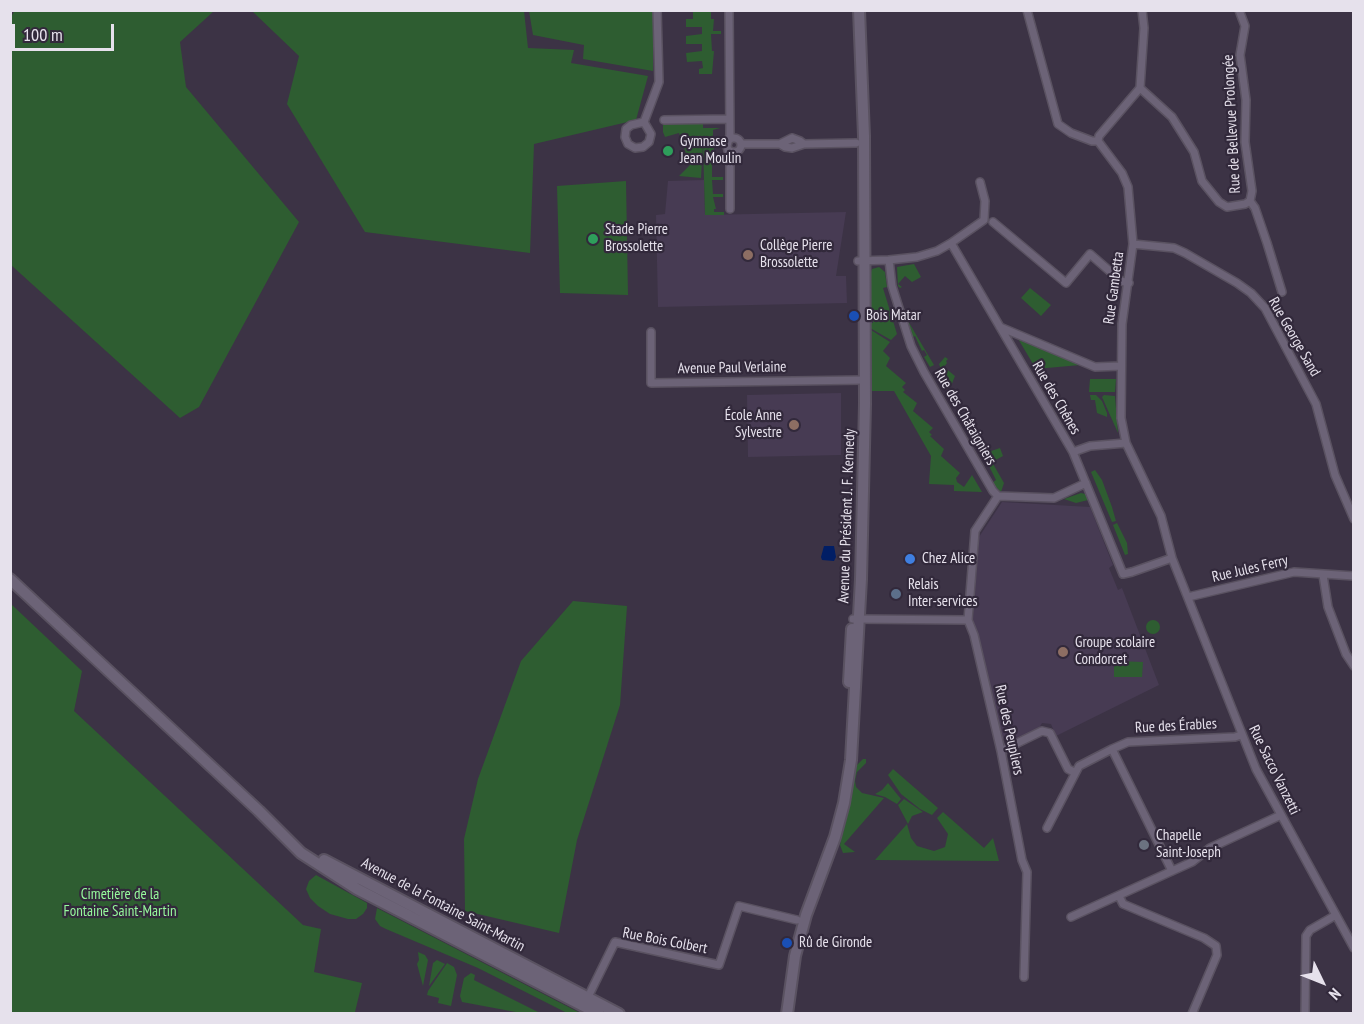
<!DOCTYPE html>
<meta charset="utf-8">
<style>
body{margin:0}
#map{position:relative;width:1364px;height:1024px;overflow:hidden;background:#3c3345;font-family:"PT Sans Narrow",sans-serif}
canvas{display:block}
.frame{position:absolute;inset:0;border:12px solid #e6e1ec;pointer-events:none}
.north{position:absolute;left:1292px;top:952px;width:60px;height:60px;-webkit-text-stroke:4px #32293b;paint-order:stroke;rotate:133deg;font-size:16px;font-weight:700;line-height:24px;text-align:center;color:#e6e1ec}
.north::after{content:'';display:block;margin:auto;width:21px;height:27px;background:#e6e1ec;clip-path:polygon(50% 0,100% 100%,50% 72%,0 100%)}
.scale{position:absolute;left:12px;top:24px;width:102px;height:27px;box-sizing:border-box;border:3px solid #e6e1ec;border-top:0;padding-left:8px;font-size:18px;line-height:21px;white-space:nowrap;color:#e6e1ec;-webkit-text-stroke:4px #32293b;paint-order:stroke}
</style>
<div id="map">
<canvas width="1364" height="1024"></canvas>
<div class="frame"></div>
<div class="north">N</div>
<div class="scale">100 m</div>
</div>
<script>
const c = document.querySelector('canvas').getContext('2d');
c.lineJoin = 'round';
function paint(path, color) {
  c.fillStyle = color;
  c.fill(path, 'evenodd');
}
function shape(rows) {
  const path = new Path2D();
  for (const r of rows) {
    if (r.length === 3) {
      path.moveTo(r[0] + r[2], r[1]);
      path.arc(r[0], r[1], r[2], 0, 2 * Math.PI);
      continue;
    }
    path.moveTo(r[0], r[1]);
    for (let i = 2; i < r.length; i += 2) path.lineTo(r[i], r[i + 1]);
  }
  return path;
}
function strokePath(path, color, width, dash) {
  c.strokeStyle = color;
  c.lineWidth = width;
  c.lineCap = dash ? 'butt' : 'round';
  c.setLineDash(dash || []);
  c.stroke(path);
}
function write(font, color, halo, rows, align = 'center') {
  c.font = font + ' "PT Sans Narrow",sans-serif';
  c.lineWidth = 4.5;
  c.setLineDash([]);
  c.textBaseline = 'middle';
  c.strokeStyle = halo;
  c.fillStyle = color;
  for (const [text, x, y, turn = 0] of rows) {
    c.save();
    c.translate(x, y);
    c.rotate((+turn || 0) * Math.PI / 180);
    c.textAlign = isNaN(turn) ? turn : align;
    if (halo) c.strokeText(text, 0, 0);
    c.fillText(text, 0, 0);
    c.restore();
  }
}
paint(shape([
 [704,180,705,215,846,212,836,276,846,276,847,303,658,307,656,215,665,214,668,181],
 [841,393,841,455,748,457,747,395],
 [1002,502,1090,507,1113,565,1109,568,1118,590,1122,588,1159,685,1056,736,1051,724,1042,723,1039,728,1011,742,1001,738,973,619,979,537]
]), '#473b53');
paint(shape([
 [15,10,214,11,180,42,186,87,299,222,199,407,180,418,11,265,10,19],
 [252,11,524,11,528,48,574,50,571,63,648,76,636,120,534,144,530,253,365,232,287,104,299,56],
 [529,11,653,11,653,71,583,59,584,45,533,35],
 [693,11,711,11,711,19,714,19,713,31,721,31,721,34,711,34,712,51,714,51,712,74,699,74,699,69,703,68,702,61,687,62,686,53,702,51,702,44,686,44,686,36,702,34,702,27,686,27,686,19,693,19],
 [703,123,703,128,720,128,713,130,713,140,715,141,713,159,723,159,723,162,712,162,712,177,723,177,723,180,712,180,713,194,723,194,723,197,713,197,716,209,714,209,714,212,724,212,724,215,705,215,703,144,701,178,679,176,690,165,679,133,665,137,663,132,663,124],
 [626,181,628,295,560,293,557,186],
 [914,264,921,277,912,282,905,276,898,284,902,287,900,288,898,286,897,267],
 [879,267,885,272,887,287,883,288,897,334,891,340,870,328,871,323,873,323,873,315,870,315,871,272,872,269],
 [1030,288,1051,305,1041,316,1021,298],
 [908,321,934,365,930,367,924,357,927,355,924,350,922,351,915,336,911,338,912,335],
 [871,330,890,342,883,351,890,358,886,366,906,383,902,387,905,390,903,392,917,403,913,411,933,428,929,432,932,435,930,436,944,449,941,456,960,473,956,478,957,482,964,487,972,475,982,492,954,491,954,485,929,484,931,456,894,391,872,391],
 [1017,337,1077,362,1080,365,1036,369],
 [945,357,948,359,946,361,947,363,944,367,955,376,951,386,945,379,939,364],
 [1090,379,1116,379,1115,392,1089,392],
 [1090,395,1096,395,1102,401,1107,413,1107,417,1097,413,1095,400,1091,400],
 [1104,395,1115,396,1118,433,1102,397],
 [980,448,991,451,1000,448,1003,456,992,462,1004,483,1001,492,992,483,996,480],
 [1095,470,1102,480,1112,507,1116,521,1112,522,1091,472],
 [1081,493,1085,494,1088,500,1076,503,1064,499],
 [1117,523,1127,543,1128,554,1125,555,1113,525],
 [573,601,627,606,620,705,577,840,559,933,465,911,464,839,478,779,521,661],
 [10,603,82,671,74,711,303,925,321,929,314,972,362,983,355,1012,362,1013,11,1013],
 [1153,627,7],
 [1114,661,1143,662,1142,677,1114,677],
 [863,759,866,759,866,763,857,772,855,781,856,787,862,793,884,798,844,844,855,852,843,853,840,845,852,796,855,767],
 [893,769,938,808,932,815,920,809,901,794,888,775],
 [888,783,901,799,897,804,885,797,875,794,882,790],
 [904,799,923,812,912,816,908,824,898,805],
 [943,812,984,848,993,838,999,861,875,860,907,824,911,838,917,846,934,851,945,847,948,834,937,818],
 [316,875,367,903,367,908,363,914,356,919,348,919,330,914,318,906,310,898,306,889,309,881],
 [377,908,580,1013,567,1013,478,968,386,929,380,926,375,919],
 [418,952,425,955,428,960,423,986,417,964,419,960],
 [437,960,445,964,429,986,433,963],
 [447,963,454,967,457,975,451,1006,438,1003,439,998,427,995,428,991],
 [471,973,475,975,474,980,540,1013,521,1013,462,1002,460,996,464,978]
]), '#2e5d31');
paint(shape([
 [824,546,834,546,836,557,834,561,822,560,821,557]
]), '#011e65');
const minor = shape([
 [729,10,730,135,727,146,730,160,730,209],
 [1027,10,1058,124,1071,133,1092,141,1098,141,1122,173,1128,187,1133,244,1122,324,1121,418,1126,443,1161,516,1172,558,1256,769,1354,948],
 [1239,10,1245,26,1240,55,1246,100,1245,142,1252,191,1250,201],
 [1140,88,1172,117,1194,152,1202,181,1219,202,1227,207,1245,204,1250,201],
 [664,120,729,119],
 [644,122,659,82,657,10],
 [644,122,651,134,649,142,643,147,635,148,628,144,625,137,626,129,631,125,644,122],
 [734,145,7],
 [792,138,800,141,804,144,792,148,785,147,780,144,792,138],
 [1098,141,1099,136,1140,88,1144,28,1142,10],
 [741,144,780,144],
 [804,144,856,143],
 [1250,201,1255,208,1267,243,1282,292],
 [993,222,1066,283,1090,254,1121,281,1129,283],
 [951,243,1073,452,1123,574,1132,572,1172,558],
 [1133,244,1174,248,1185,253,1237,283,1251,293,1265,308,1316,404,1335,475,1354,519],
 [889,260,892,286,911,346,924,372,993,491,998,496,1054,498,1086,483],
 [858,261,889,260,917,257,937,251,951,243,984,220,985,201,980,182],
 [1000,327,1095,367,1121,366],
 [651,332,651,383,865,380],
 [1073,452,1090,446,1126,443],
 [998,496,975,531,968,620,974,635,1001,751,1022,860,1027,872,1024,977],
 [1323,575,1328,607,1346,654,1354,666],
 [1188,597,1294,572,1354,576],
 [853,619,968,620],
 [1112,749,1172,871],
 [1001,751,1042,731,1050,733,1068,769,1074,772],
 [1047,828,1079,766,1112,749,1128,742,1235,737,1241,735],
 [1119,896,1123,904,1204,938,1216,946,1217,955,1192,1014],
 [1071,917,1172,871,1192,862,1210,848,1281,815],
 [588,997,615,942,719,965,739,906,797,920],
 [1305,1014,1306,936,1310,930,1336,915]
]);
const secondary = shape([
 [10,579,259,811,301,853,357,889,599,1014],
 [849,682,852,629],
 [324,860,619,1014],
 [787,1014,795,956,806,915,835,837,844,803,851,760,861,579,865,404,864,136,859,10]
]);
strokePath(minor, '#5a5261', 10);
strokePath(secondary, '#5a5261', 14);
strokePath(minor, '#6c6377', 7);
strokePath(secondary, '#6c6377', 10);
for (const [x, y, r, color] of [
 [668,151,6,"#2e9e5b"],
 [593,239,6,"#2e9e5b"],
 [748,255,6,"#8d6e63"],
 [854,316,6,"#1a4fb4"],
 [794,425,6,"#8d6e63"],
 [910,559,6,"#3f7fe0"],
 [896,594,6,"#5c6f8a"],
 [1063,652,6,"#8d6e63"],
 [1144,845,6,"#6b7280"],
 [787,943,6,"#1a4fb4"]
]) {
  const dot = new Path2D();
  dot.arc(x, y, r, 0, 2 * Math.PI);
  c.fillStyle = color;
  c.fill(dot);
  strokePath(dot, '#32293b', 2);
}
write('15px', '#e6e1ec', '#32293b', [
 ["Rue de Bellevue Prolongée",1232,124,-93],
 ["Rue Gambetta",1114,288,-82],
 ["Rue George Sand",1294,337,60],
 ["Avenue Paul Verlaine",732,368,-1],
 ["Rue des Chênes",1056,398,60],
 ["Rue des Châtaigniers",965,417,60],
 ["Avenue du Président J. F. Kennedy",847,516,-88],
 ["Rue Jules Ferry",1250,569,-13],
 ["Rue des Érables",1176,726,-3],
 ["Rue des Peupliers",1009,730,78],
 ["Rue Sacco Vanzetti",1274,770,64],
 ["Avenue de la Fontaine Saint-Martin",443,905,28],
 ["Rue Bois Colbert",665,941,11]
]);
write('15px', '#e6e1ec', '#32293b', [
 ["Gymnase",680,142],
 ["Jean Moulin",680,159],
 ["Stade Pierre",605,230],
 ["Brossolette",605,247],
 ["Collège Pierre",760,246],
 ["Brossolette",760,263],
 ["Bois Matar",866,316],
 ["École Anne",782,416,"right"],
 ["Sylvestre",782,433,"right"],
 ["Chez Alice",922,559],
 ["Relais",908,585],
 ["Inter-services",908,602],
 ["Groupe scolaire",1075,643],
 ["Condorcet",1075,660],
 ["Chapelle",1156,836],
 ["Saint-Joseph",1156,853],
 ["Rû de Gironde",799,943]
], 'left');
write('15px', '#96f99c', '#32293b', [
 ["Cimetière de la",120,895],
 ["Fontaine Saint-Martin",120,912]
]);
</script>
